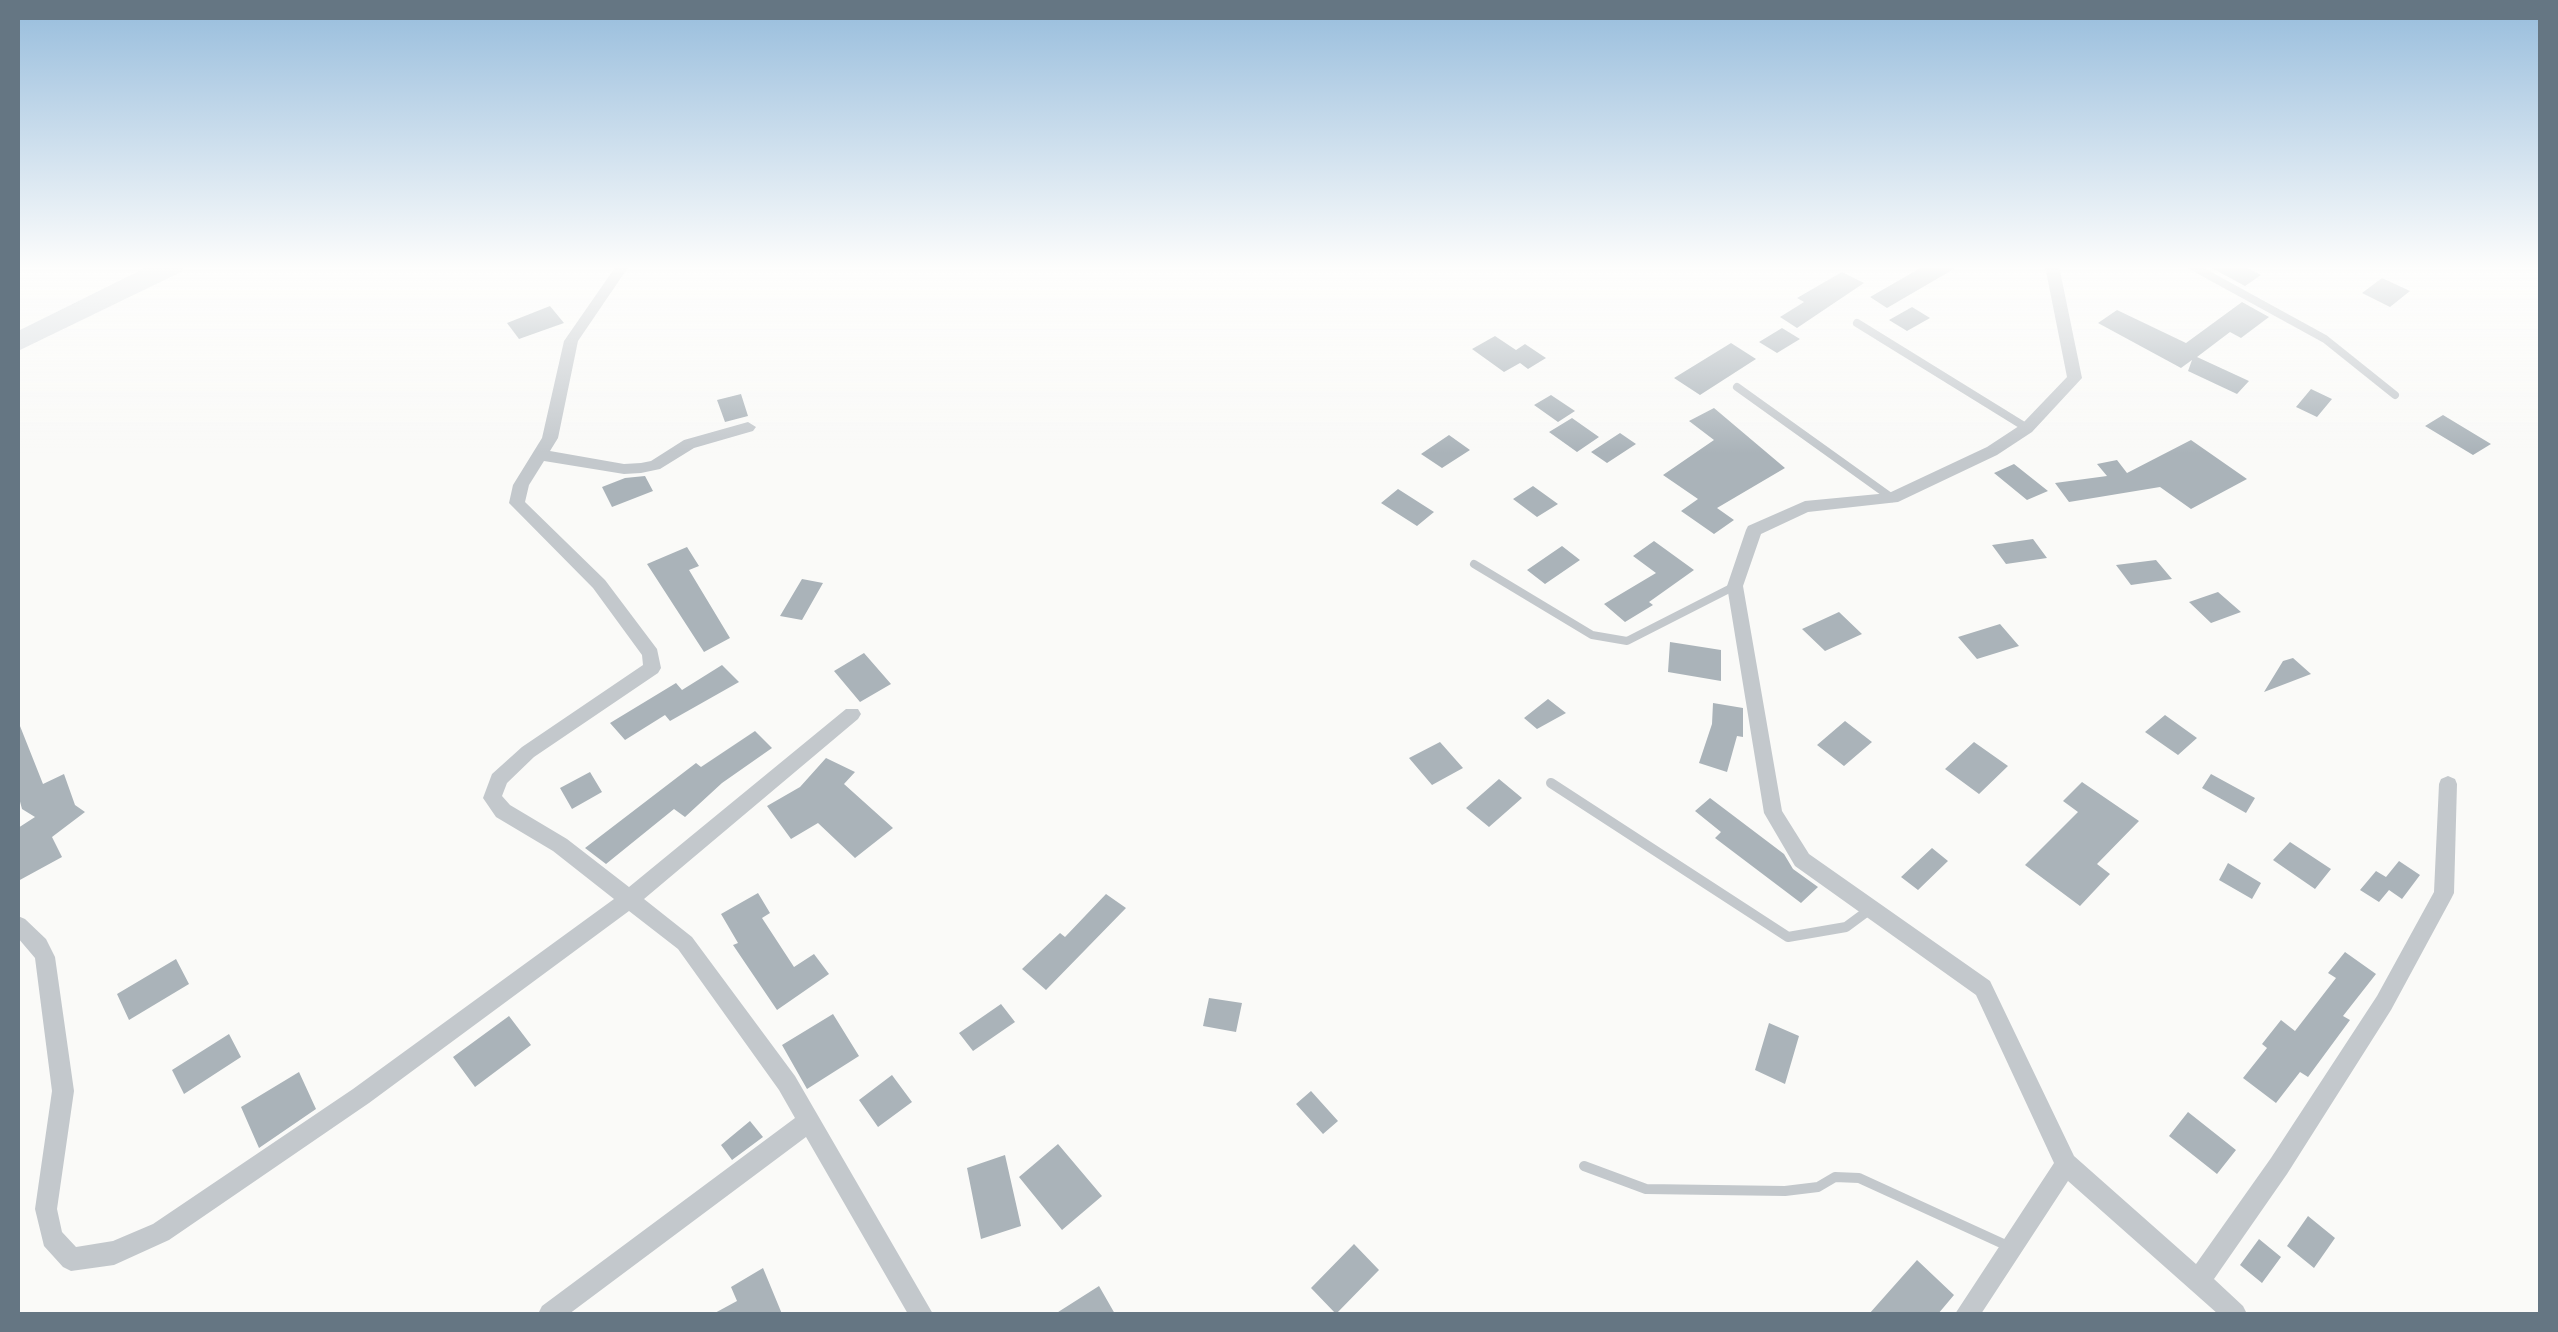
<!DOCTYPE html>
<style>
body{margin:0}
#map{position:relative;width:2558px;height:1332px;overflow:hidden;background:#fafaf8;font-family:"Varela Round",sans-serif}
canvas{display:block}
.frame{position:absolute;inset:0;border:20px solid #657683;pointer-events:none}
</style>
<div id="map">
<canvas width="2558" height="1332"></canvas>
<div class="frame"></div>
</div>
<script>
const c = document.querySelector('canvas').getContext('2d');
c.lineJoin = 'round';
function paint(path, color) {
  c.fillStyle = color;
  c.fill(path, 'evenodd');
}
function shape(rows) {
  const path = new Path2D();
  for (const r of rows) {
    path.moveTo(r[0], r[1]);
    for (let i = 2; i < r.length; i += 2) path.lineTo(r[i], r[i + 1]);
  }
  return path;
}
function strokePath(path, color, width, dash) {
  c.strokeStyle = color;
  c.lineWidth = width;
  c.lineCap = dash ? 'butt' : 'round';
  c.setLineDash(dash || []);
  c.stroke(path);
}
paint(shape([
 [1924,266,1959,266,1887,308,1870,297],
 [2208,266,2244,266,2261,275,2245,286],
 [1842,272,1864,283,1797,328,1780,317,1804,302,1797,298],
 [2382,278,2410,291,2390,307,2362,293],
 [2242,302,2269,317,2241,338,2230,332,2197,357,2249,381,2237,394,2188,371,2192,360,2181,368,2098,323,2117,310,2186,343],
 [550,306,564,323,519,339,507,323],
 [1912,307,1930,318,1907,331,1889,320],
 [1782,328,1800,339,1777,353,1759,342],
 [1495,336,1516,350,1525,344,1546,358,1528,369,1520,363,1504,372,1472,349],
 [1731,343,1756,359,1700,395,1674,378],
 [2311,389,2332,399,2317,417,2296,407],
 [741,394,748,416,725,422,717,400],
 [1551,395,1575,411,1558,422,1534,405],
 [1714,408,1785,468,1717,508,1734,520,1714,534,1681,511,1698,499,1663,475,1714,440,1689,421],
 [2443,415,2491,444,2473,455,2425,426],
 [1572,418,1599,437,1577,452,1549,432],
 [1620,433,1636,444,1607,463,1591,452],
 [1449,435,1470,450,1442,468,1421,454],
 [2191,440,2247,479,2191,509,2160,487,2069,502,2055,483,2107,476,2097,464,2117,460,2127,473],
 [2014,464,2048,491,2027,500,1994,473],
 [645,476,653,491,612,507,602,487,625,478],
 [1533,486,1558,504,1537,517,1513,499],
 [1398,489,1434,512,1417,526,1381,503],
 [2033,539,2047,558,2006,564,1992,545],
 [1654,541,1694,570,1649,602,1653,605,1625,622,1604,604,1656,573,1633,556],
 [1562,546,1580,560,1545,584,1527,570],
 [687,547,699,566,689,570,730,638,704,652,647,564],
 [2156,560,2172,579,2131,585,2116,565],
 [802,579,823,583,802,620,780,616],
 [2218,592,2241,612,2211,623,2189,602],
 [1839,612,1862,634,1825,651,1802,629],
 [2000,624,2019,646,1977,659,1958,637],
 [1670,642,1721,650,1721,681,1668,672],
 [864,653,891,684,860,702,834,671],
 [2293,658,2311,674,2264,692,2283,661],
 [722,665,739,682,670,721,665,715,625,740,610,723,676,683,682,690],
 [1548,699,1566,713,1537,729,1524,718],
 [1713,703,1743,708,1743,737,1737,736,1727,772,1699,763,1712,724],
 [2165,715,2197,738,2178,755,2145,732],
 [18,721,43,784,64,774,75,805,85,812,52,837,62,857,18,881,18,828,35,817,22,809,18,794],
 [1845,721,1872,742,1844,766,1817,745],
 [755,731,772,748,722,783,685,817,674,809,606,864,585,848,696,763,701,767],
 [1440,742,1463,768,1432,785,1409,758],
 [1974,742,2008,766,1979,794,1945,769],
 [826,758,855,772,844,784,893,828,855,858,818,823,791,839,767,806,800,787],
 [590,772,602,792,572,809,560,788],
 [2211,774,2255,798,2246,813,2202,788],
 [1499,779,1522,798,1489,827,1466,808],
 [2082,782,2139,821,2097,864,2110,874,2080,906,2025,865,2078,812,2063,801],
 [1710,798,1784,854,1793,869,1818,887,1801,903,1715,838,1721,832,1695,811],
 [2290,842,2331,869,2315,889,2273,860],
 [1932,848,1948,861,1918,890,1901,877],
 [2399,861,2420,875,2402,899,2389,890,2379,902,2360,890,2376,871,2386,877],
 [2228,863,2261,883,2252,899,2219,880],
 [758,893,770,913,762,918,794,967,814,954,829,974,777,1010,733,945,738,943,721,914],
 [1106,894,1126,908,1046,990,1022,969,1060,933,1065,937],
 [2345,952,2376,974,2343,1016,2350,1020,2308,1077,2300,1072,2276,1103,2243,1078,2267,1048,2262,1044,2281,1020,2295,1031,2336,978,2328,973],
 [176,959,189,984,129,1020,117,994],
 [1209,998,1242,1003,1236,1032,1203,1026],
 [1001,1004,1015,1022,973,1051,959,1033],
 [833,1014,859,1056,807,1089,782,1045],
 [509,1016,531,1045,475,1087,453,1057],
 [1769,1023,1799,1036,1785,1084,1755,1070],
 [229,1034,241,1057,184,1094,172,1070],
 [299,1072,316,1109,259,1148,241,1107],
 [892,1075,912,1102,878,1127,859,1100],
 [1311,1091,1338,1121,1323,1134,1296,1104],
 [2188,1112,2236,1150,2217,1174,2169,1136],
 [750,1121,763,1137,732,1160,721,1145],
 [1058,1144,1102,1196,1062,1230,1019,1177],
 [1005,1155,1021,1226,981,1239,967,1168],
 [2308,1216,2335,1238,2314,1268,2287,1246],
 [2259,1239,2281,1257,2262,1283,2240,1265],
 [1354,1244,1379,1270,1336,1314,1311,1288],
 [1917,1260,1954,1295,1938,1314,1869,1314],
 [763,1268,782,1314,713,1314,737,1301,731,1287],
 [1099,1286,1115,1314,1055,1314]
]), '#aab3b9');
strokePath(shape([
 [2192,266,2325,339,2395,395],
 [1857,323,2027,428],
 [1737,387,1892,498],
 [1474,564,1592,635,1627,641,1735,586]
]), '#c3c8cc', 8);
strokePath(shape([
 [1551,783,1788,937,1846,927,1869,910],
 [1584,1166,1646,1189,1785,1191,1818,1187,1835,1177,1859,1178,2010,1247]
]), '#c3c8cc', 10);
paint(shape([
 [616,266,629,266,578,341,558,438,550,451,624,464,641,463,651,461,684,440,748,422,756,427,753,431,694,448,660,469,641,473,624,474,544,461,529,485,525,502,605,580,657,649,661,668,658,673,534,757,507,783,502,796,510,805,567,839,629,887,846,709,858,709,861,714,858,719,644,899,692,937,795,1076,933,1314,908,1314,806,1137,569,1314,538,1314,542,1306,795,1118,779,1090,678,949,629,911,369,1103,169,1240,114,1265,71,1271,63,1267,44,1246,35,1209,52,1091,35,958,18,938,18,916,25,919,46,939,55,957,74,1091,57,1209,62,1232,76,1247,113,1241,153,1224,353,1089,614,899,553,851,496,817,483,798,492,774,522,747,643,665,642,655,593,588,509,503,513,485,542,438,564,341,616,266],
 [2045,266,2059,266,2082,378,2032,432,1997,455,1898,502,1808,512,1761,534,1743,586,1782,811,1809,854,1990,981,2074,1156,2196,1264,2271,1158,2377,996,2434,892,2439,784,2441,779,2448,776,2455,779,2457,784,2454,893,2451,899,2391,1010,2287,1174,2214,1279,2243,1306,2247,1314,2218,1314,2068,1181,1981,1314,1955,1314,2054,1163,1976,995,1795,866,1764,813,1727,586,1746,530,1748,526,1805,501,1889,493,1987,447,2022,424,2067,377,2045,266]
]), '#c3c8cc');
paint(shape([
 [149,266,184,266,181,272,18,351,18,331,149,266]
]), '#d6dbdf');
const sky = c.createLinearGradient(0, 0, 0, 453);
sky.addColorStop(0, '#96bcdc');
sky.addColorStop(0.59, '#fdfdfc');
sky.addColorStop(1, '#fdfdfc00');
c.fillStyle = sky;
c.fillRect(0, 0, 2558, 453);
</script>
